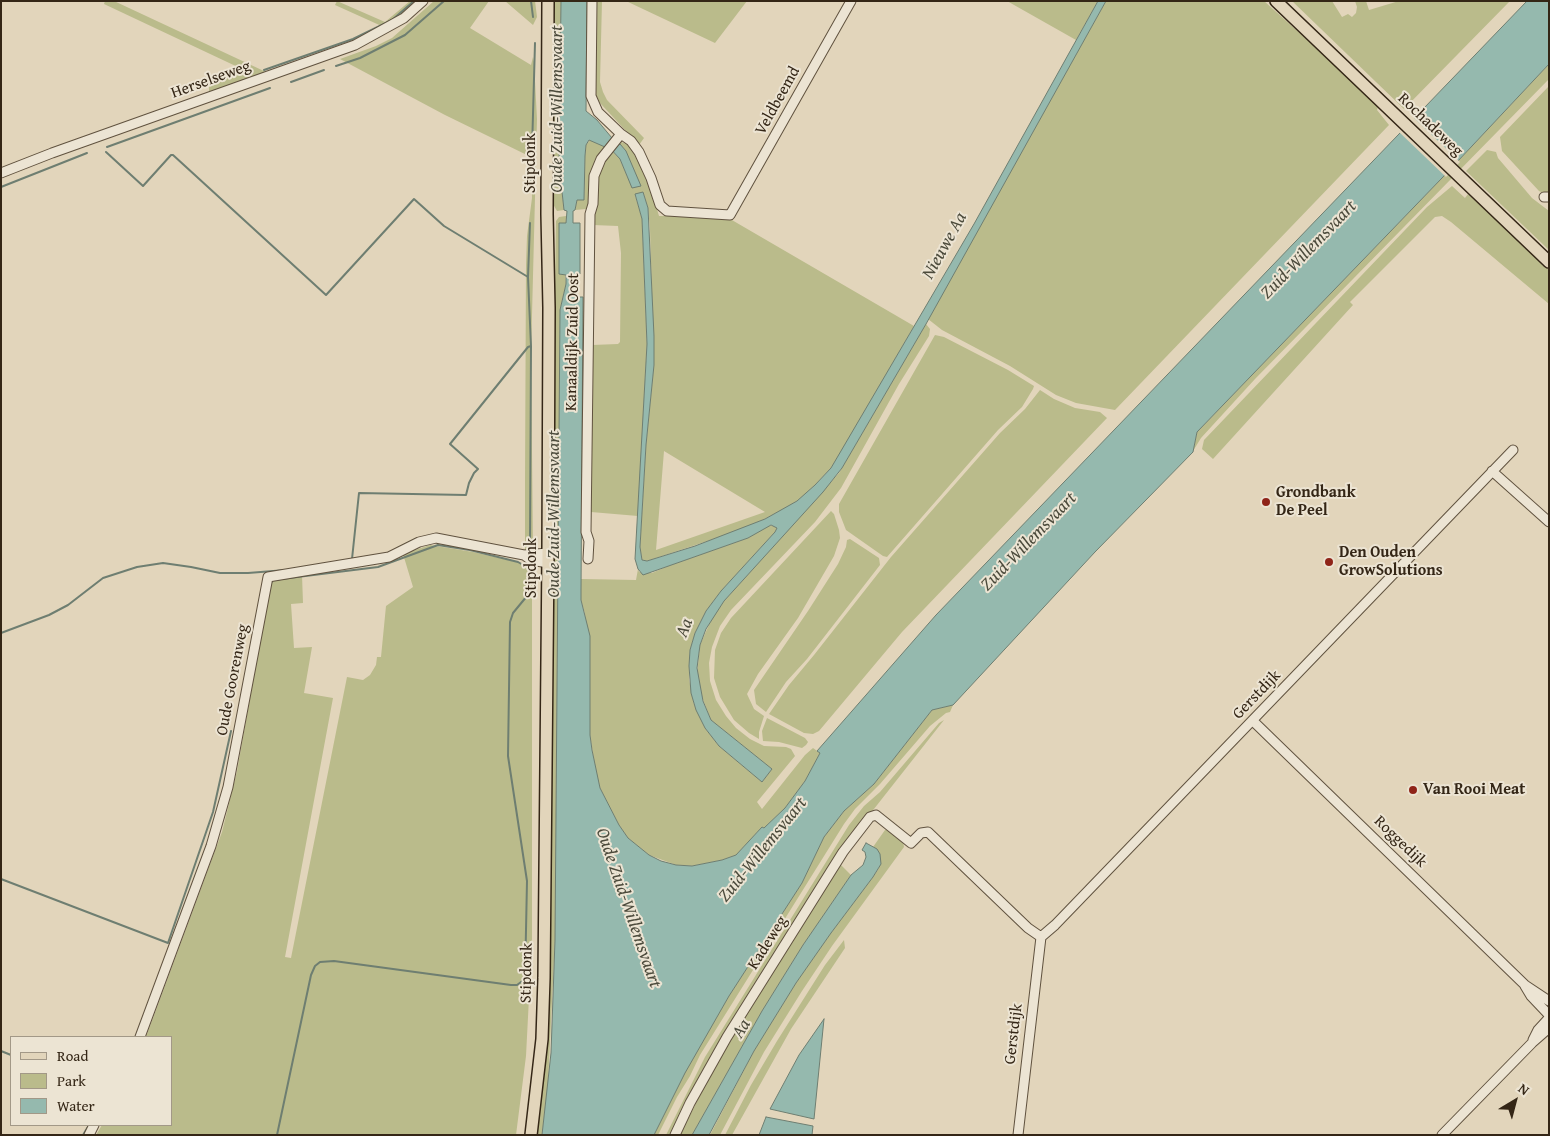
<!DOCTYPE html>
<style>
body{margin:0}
#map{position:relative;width:1550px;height:1136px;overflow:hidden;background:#e2d5bb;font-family:"Gentium Book Plus",serif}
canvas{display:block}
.frame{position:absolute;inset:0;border:2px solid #342616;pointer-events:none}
.legend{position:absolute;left:10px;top:1036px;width:162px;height:90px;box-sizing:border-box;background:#ece4d3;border:1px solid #a29887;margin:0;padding:6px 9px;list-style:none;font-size:15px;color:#342616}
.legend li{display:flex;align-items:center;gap:10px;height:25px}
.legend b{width:25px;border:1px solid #a29887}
.north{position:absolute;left:1490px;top:1076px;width:50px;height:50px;-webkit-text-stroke:4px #ece4d3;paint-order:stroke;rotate:37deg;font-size:14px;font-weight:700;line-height:20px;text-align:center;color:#342616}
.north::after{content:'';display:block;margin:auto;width:18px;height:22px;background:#342616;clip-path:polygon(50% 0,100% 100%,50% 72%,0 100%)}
</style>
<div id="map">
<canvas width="1550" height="1136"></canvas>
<div class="frame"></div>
<ul class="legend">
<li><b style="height:6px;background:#e2d5bb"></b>Road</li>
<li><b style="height:14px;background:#babb8b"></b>Park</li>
<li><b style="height:14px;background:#95b9ae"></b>Water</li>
</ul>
<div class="north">N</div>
</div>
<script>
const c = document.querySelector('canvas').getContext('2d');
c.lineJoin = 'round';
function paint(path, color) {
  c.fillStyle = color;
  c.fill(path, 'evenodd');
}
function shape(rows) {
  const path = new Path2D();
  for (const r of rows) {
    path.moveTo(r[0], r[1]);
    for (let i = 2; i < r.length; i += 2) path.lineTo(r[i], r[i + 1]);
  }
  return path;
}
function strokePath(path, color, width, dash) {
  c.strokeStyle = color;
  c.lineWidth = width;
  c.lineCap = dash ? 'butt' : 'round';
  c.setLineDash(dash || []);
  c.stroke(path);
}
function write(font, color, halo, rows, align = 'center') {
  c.font = font + ' "Gentium Book Plus",serif';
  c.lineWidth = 4;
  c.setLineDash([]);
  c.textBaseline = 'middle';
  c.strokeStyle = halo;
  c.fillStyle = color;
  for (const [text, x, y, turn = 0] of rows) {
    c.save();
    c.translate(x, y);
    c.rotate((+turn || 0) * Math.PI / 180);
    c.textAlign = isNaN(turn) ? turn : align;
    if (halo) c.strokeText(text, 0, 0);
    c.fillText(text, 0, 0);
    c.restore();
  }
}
paint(shape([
 [105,1,114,1,266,72,209,93,209,83,241,71,242,69,104,4],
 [337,1,385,22,410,1,417,1,386,28,335,5],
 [434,1,489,1,470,28,531,65,533,57,534,62,537,119,531,354,533,551,525,551,525,483,526,265,527,236,532,198,531,157,445,115,340,59,376,46,392,38],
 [505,1,535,1,537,17,533,25],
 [554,1,561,1,559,164,564,210,557,211,553,204,553,195],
 [594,1,602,1,600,82,603,92,607,100,644,138,639,145,600,103,596,95,594,88],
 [626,1,747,1,715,43],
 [1007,1,1098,1,1076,40],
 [1106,1,1264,1,1323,54,1378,107,1377,110,1389,125,1115,410,1076,403,1056,395,1010,366,942,330,928,319],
 [1292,1,1332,1,1342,17,1348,14,1352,17,1356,13,1357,7,1355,1,1366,1,1369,10,1399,1,1510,1,1404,109],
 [1549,64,1549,79,1255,379,1201,438,1193,451,1197,432,1442,178],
 [1549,86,1549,195,1547,195,1539,191,1502,151,1500,137],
 [590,140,605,147,595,160,590,178,589,204,586,209,575,210,577,200,584,200,585,156,586,145],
 [621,142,629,145,639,160,651,189,659,216,725,216,914,326,841,453,831,468,806,494,789,507,744,529,647,561,642,560,640,547,646,445,654,365,650,229,648,208,643,192,635,195,642,219,647,344,638,516,591,512,592,345,618,344,620,342,621,253,618,226,593,225,597,184,601,164,612,151,620,159,628,178,626,151,620,144],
 [664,451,765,512,656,550],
 [1487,150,1496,152,1498,158,1532,198,1549,211,1549,250,1466,171],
 [1452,186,1465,198,1468,194,1549,270,1549,304,1451,222,1442,216,1435,217,1350,302,1353,305,1213,459,1202,449,1204,440,1427,207],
 [566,216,566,223,560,223,566,284,560,310,555,940,548,1083,542,1135,535,1135,551,568,556,221,559,217],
 [926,324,930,329,929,336,899,384,841,488,815,522,731,610,720,626,712,647,709,663,710,681,716,700,726,716,736,728,750,739,764,746,786,747,791,749,795,756,757,802,762,809,805,755,813,748,820,753,805,781,785,808,764,828,762,827,736,855,722,860,692,866,676,865,649,855,628,838,619,825,600,788,596,774,590,735,585,614,581,600,581,579,636,580,638,569,639,572,652,573,668,566,748,538,768,526,775,526,777,528,775,532,721,591,706,611,695,633,690,650,689,666,689,679,694,704,705,728,719,746,762,782,772,769,711,720,700,692,697,675,700,645,712,618,724,601,839,473],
 [935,335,944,337,1008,370,1034,386,1033,389,1022,407,998,430,887,557,883,556,846,530,839,512,839,504],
 [1040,390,1054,399,1075,408,1100,412,1107,418,902,632,819,731,813,734,804,733,769,714,789,685,814,655,891,557,1000,433,1025,409],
 [831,511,834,514,839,530,840,538,834,556,798,618,758,674,747,694,754,709,764,716,759,732,759,739,749,733,734,720,720,697,714,678,715,650,721,633,731,618],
 [850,539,879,558,880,565,807,659,786,682,766,712,756,704,754,690,808,611,838,564,846,547,847,540],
 [430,545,473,552,525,564,532,570,532,939,526,1056,516,1135,96,1135,102,1125,171,1125,171,1037,146,1037,222,832,237,771,271,580,302,575,303,603,291,604,294,648,312,647,304,693,333,698,285,957,291,958,347,677,363,680,370,675,376,665,377,657,381,657,386,606,413,587,403,554],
 [953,705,950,712,946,713,930,726,880,784,855,809,844,824,700,1055,690,1076,677,1097,658,1135,654,1135,685,1072,729,996,802,883,824,837,844,811,874,784,932,710],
 [767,718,805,738,808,742,806,745,802,748,779,742,763,741,762,731],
 [944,720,870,814,857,827,673,1135,666,1135,705,1057,849,825,864,806,880,792,939,723],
 [890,829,903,841,904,847,832,946,802,991,764,1052,720,1135,710,1135,754,1051,796,983,831,933,873,877,879,868,877,849,873,847,885,830],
 [840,864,851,875,803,945,762,1011,692,1135,680,1135,716,1063],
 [844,940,845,948,791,1029,732,1135,725,1135,751,1085,777,1041,825,965]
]), '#babb8b');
const water = shape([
 [561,1,587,1,586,111,597,120,617,144,620,144,626,151,641,186,632,188,620,159,607,145,605,147,589,140,586,145,585,156,584,200,577,200,575,210,573,211,573,223,580,223,580,274,573,275,573,286,576,287,578,297,583,297,581,590,581,600,590,636,590,735,592,750,600,788,619,825,628,838,649,855,661,861,676,865,692,866,722,860,736,855,762,827,764,828,785,808,805,781,820,753,817,751,936,615,1527,1,1549,1,1549,64,1442,178,1197,432,1193,452,1095,552,953,705,932,710,874,784,844,811,824,837,802,883,729,996,685,1073,654,1135,542,1135,551,1053,555,940,560,310,566,284,566,275,559,274,559,223,566,223,567,211,564,210,559,164,561,1],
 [1098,1,1106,1,926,324,842,468,823,492,724,601,706,629,700,645,697,668,703,701,711,720,772,769,762,782,719,746,705,728,696,710,691,693,689,666,690,650,695,633,706,611,721,591,775,532,777,528,771,525,748,538,643,575,638,569,635,559,647,344,642,219,635,194,643,192,648,208,654,336,654,365,646,445,640,547,642,560,647,561,695,546,765,519,797,501,815,485,831,468,974,224,1098,1],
 [866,843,877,849,880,854,881,864,873,877,831,933,796,983,754,1051,709,1135,692,1135,762,1011,803,945,851,875,863,865,866,857,865,852,862,850,866,843],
 [824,1019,814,1119,770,1109,799,1055,824,1019],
 [766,1117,813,1126,812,1135,759,1135,766,1117]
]);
paint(water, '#95b9ae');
strokePath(water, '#6e7e71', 1);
paint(shape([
 [1412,116,1460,162,1446,177,1398,131]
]), '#e2d5bb');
strokePath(shape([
 [531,1,533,17],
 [336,66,360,58,405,35,444,1],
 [264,70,353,39,392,20,414,1],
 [291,82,324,70],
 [107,147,270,88],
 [106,152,143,186,171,155,173,155,326,295,414,199,444,226,528,277],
 [531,186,535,43],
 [1,187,87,153],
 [530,544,531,346],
 [398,548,416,539],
 [352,559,359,493,466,495,469,483,474,473,478,469,450,444,528,347,531,346,528,277,530,223],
 [271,583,273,580,378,567,438,545,470,550,518,562,530,569,527,596,513,613,510,622,508,756,527,881,525,979,517,985,511,985,334,961,320,962,315,966,311,975,277,1135],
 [1,633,49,615,68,605,103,578,137,567,163,563,191,567,220,573,248,573,286,570],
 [1,879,168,943,213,812,231,731],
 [1,1051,11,1055],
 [83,1135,89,1125]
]), '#6e7e71', 2);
const minor = shape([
 [592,1,591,96,598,112,621,134,631,141,639,152,651,178,660,205,667,211,730,215,851,1],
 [1,173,52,153,355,45,404,18,423,1],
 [1544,197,1549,197],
 [1492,471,1549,522],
 [524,555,531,560,548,563],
 [588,559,589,541,586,532,590,214,593,204,594,176,601,159,621,134],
 [1253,721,1525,985,1549,1001],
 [1525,986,1531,996,1549,1015],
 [140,1037,211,846,228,787,268,577,389,557,419,542,436,538,524,555,548,553],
 [1533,1040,1538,1030,1549,1018],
 [89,1135,94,1125],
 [675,1135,690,1103,727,1037,843,852,870,817,876,815,911,843,921,833,928,832,1028,928,1041,937],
 [1018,1135,1041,937,1055,925,1513,450],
 [1442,1135,1532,1043,1549,1028]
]);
const major = shape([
 [1276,1,1549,262],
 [531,1135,542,1039,544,978,548,553,549,308,547,214,548,1]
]);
strokePath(minor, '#60523f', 11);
strokePath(major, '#342616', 14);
strokePath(minor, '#ece4d3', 9);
strokePath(major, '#e2d5bb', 11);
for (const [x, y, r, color] of [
 [1266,502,5,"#8f2418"],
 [1329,562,5,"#8f2418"],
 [1413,790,5,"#8f2418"]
]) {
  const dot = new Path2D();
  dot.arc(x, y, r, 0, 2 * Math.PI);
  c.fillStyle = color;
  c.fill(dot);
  strokePath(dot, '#ece4d3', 2);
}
write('16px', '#342616', '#ece4d3', [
 ["Herselseweg",211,80,-20],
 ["Veldbeemd",778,101,-61],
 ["Rochadeweg",1430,125,44],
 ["Stipdonk",531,163,-90],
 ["Kanaaldijk Zuid Oost",573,342,-89],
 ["Stipdonk",532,568,-90],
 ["Oude Goorenweg",233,680,-79],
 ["Gerstdijk",1257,695,-46],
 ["Roggedijk",1400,842,44],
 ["Kadeweg",768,943,-58],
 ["Stipdonk",527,973,-89],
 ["Gerstdijk",1014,1034,-83]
]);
write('bold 16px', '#342616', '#ece4d3', [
 ["Grondbank",1276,493],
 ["De Peel",1276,511],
 ["Den Ouden",1339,553],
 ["GrowSolutions",1339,571],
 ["Van Rooi Meat",1423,790]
], 'left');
write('italic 18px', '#4c4b3c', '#ece4d3', [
 ["Oude Zuid-Willemsvaart",557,109,-90],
 ["Nieuwe Aa",945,246,-61],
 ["Zuid-Willemsvaart",1309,250,-46],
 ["Oude Zuid-Willemsvaart",554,514,-90],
 ["Zuid-Willemsvaart",1029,542,-46],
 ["Aa",685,628,-69],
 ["Zuid-Willemsvaart",763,850,-51],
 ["Oude Zuid-Willemsvaart",628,908,71],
 ["Aa",742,1029,-59]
]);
</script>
